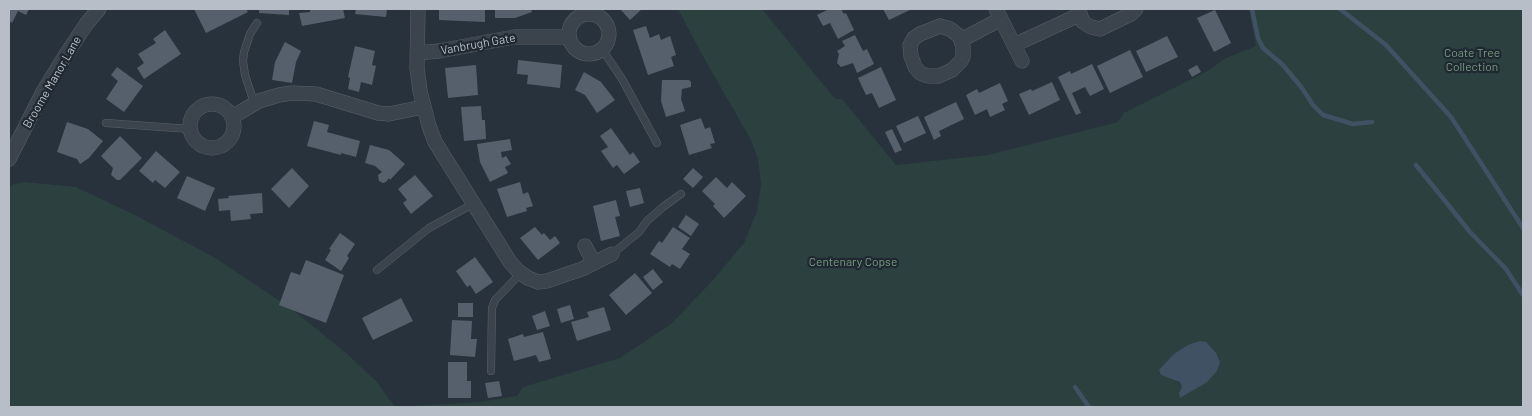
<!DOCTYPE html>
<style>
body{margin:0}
#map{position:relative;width:1532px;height:416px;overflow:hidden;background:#27323c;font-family:Barlow,sans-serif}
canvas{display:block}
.frame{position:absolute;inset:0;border:10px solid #b7bec7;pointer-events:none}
</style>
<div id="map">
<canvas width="1532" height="416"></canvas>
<div class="frame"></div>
</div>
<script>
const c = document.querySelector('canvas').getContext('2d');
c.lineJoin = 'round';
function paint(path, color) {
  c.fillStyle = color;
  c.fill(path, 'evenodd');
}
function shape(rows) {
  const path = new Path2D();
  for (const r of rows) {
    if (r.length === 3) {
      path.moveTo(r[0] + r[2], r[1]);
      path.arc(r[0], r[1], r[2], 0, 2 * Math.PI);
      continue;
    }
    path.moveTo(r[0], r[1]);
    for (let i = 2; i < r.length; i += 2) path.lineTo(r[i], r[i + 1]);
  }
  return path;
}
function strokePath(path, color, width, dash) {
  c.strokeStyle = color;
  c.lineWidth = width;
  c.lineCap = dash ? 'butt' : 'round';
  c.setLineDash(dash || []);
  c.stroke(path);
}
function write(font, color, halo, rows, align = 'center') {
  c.font = font + ' Barlow,sans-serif';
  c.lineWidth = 4.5;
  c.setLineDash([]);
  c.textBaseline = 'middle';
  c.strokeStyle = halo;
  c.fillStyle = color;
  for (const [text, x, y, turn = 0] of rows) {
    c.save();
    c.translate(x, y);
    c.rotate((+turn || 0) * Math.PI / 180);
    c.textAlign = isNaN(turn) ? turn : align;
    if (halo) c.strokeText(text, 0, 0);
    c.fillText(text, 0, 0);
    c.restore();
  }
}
paint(shape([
 [678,9,762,9,835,99,842,99,896,165,988,155,1118,122,1124,113,1208,71,1224,59,1256,46,1249,9,1523,9,1523,407,9,407,9,190,12,185,24,182,76,187,135,215,217,259,292,309,346,353,376,381,395,407,479,402,517,396,523,387,620,358,671,324,712,281,744,243,757,211,761,184,758,160,751,140,701,53]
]), '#2c403f');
paint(shape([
 [1200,341,1206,342,1216,353,1220,362,1217,371,1207,382,1180,398,1179,393,1182,387,1180,382,1161,375,1159,370,1174,354,1188,345]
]), '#3f5163');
strokePath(shape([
 [1252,9,1258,38,1263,48,1283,65,1302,88,1313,105,1323,115,1353,124,1372,122],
 [1340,9,1386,45,1451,117,1523,228],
 [1416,165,1470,232,1506,269,1523,295],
 [1075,387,1089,407]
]), '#3f5163', 4.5);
paint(shape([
 [9,9,29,9,26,15,18,11,12,23,9,21],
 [194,9,246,9,248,12,206,33],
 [259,9,289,9,289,15,259,13],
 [310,9,343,9,345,18,302,26,299,13,310,12],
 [356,9,387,9,386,17,355,14],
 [439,9,485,9,485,22,439,20],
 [495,9,531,9,532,12,515,18,495,18],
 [620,9,642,9,630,20],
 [829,9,841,9,844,14,846,13,854,30,838,39,830,23,823,26,817,15],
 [883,9,912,9,889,20],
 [1215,10,1231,43,1214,52,1197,18],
 [646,26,650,38,659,34,661,40,670,36,676,55,671,57,674,66,648,75,633,30],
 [165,30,181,54,144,79,137,68,144,63,138,54,156,43,153,39],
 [855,35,863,51,867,49,874,64,857,73,853,63,841,67,837,63,839,54,837,51,845,46,842,41],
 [1167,36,1178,57,1146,72,1136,51],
 [285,42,301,51,296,62,292,83,272,80,275,62],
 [355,46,375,51,372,65,376,66,372,85,361,82,359,92,348,89,350,78,348,77],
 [1130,50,1143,77,1110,93,1097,66],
 [518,60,562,65,560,88,527,84,528,75,517,74],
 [1092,64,1104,89,1090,96,1085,87,1072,93,1081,113,1076,115,1058,77,1070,71,1071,74],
 [476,65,478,95,448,98,445,68],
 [1197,65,1201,72,1192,77,1188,70],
 [117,67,143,86,124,112,106,99,118,81,111,75],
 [881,67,896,100,879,108,872,93,866,95,858,78],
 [584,72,601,82,615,100,597,113,585,95,575,90],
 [662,80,689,80,691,82,691,87,682,89,681,99,685,111,666,117,661,101],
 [1052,82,1060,100,1029,115,1019,94,1031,89,1032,91],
 [1000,83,1008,101,1002,104,1005,110,990,117,987,109,975,115,966,95,977,89,979,93],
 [956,102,964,119,939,131,941,136,934,140,924,117],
 [481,106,482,120,485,120,486,139,464,141,461,107],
 [918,116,926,133,904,143,896,126],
 [701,118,705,129,710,127,715,143,710,144,712,148,689,155,680,125],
 [314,121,329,125,327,132,360,141,356,157,341,153,341,155,307,146],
 [67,122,88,129,103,141,89,158,80,164,77,159,57,152],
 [611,128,630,155,633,152,640,162,624,174,617,165,613,168,601,151,608,147,600,136],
 [892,129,902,150,895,153,885,132],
 [120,136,142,158,120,180,117,180,111,175,113,168,101,156],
 [510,139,512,150,501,152,502,158,506,156,511,164,505,167,508,173,490,182,480,162,477,144],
 [370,145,389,150,405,164,390,180,389,178,386,182,383,183,379,181,378,175,382,172,375,166,365,163],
 [156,151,180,172,165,188,155,180,153,183,139,171],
 [292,168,309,186,289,208,271,189],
 [693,168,703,177,693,188,683,179],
 [415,175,433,196,411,214,403,203,407,200,398,189],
 [187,176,215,188,205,211,177,198],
 [716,177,727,188,732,182,746,196,724,218,713,206,715,204,702,191],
 [520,182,523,194,528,192,533,206,526,208,527,211,507,217,497,189],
 [640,188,644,203,630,207,626,191],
 [262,193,263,213,250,214,251,219,231,221,230,210,219,211,218,199,229,198,228,196],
 [616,200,620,216,615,217,620,236,601,241,593,206],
 [686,215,699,224,691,236,678,227],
 [535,227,542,235,544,233,550,240,555,236,560,243,538,260,520,238],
 [673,227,690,238,682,249,690,254,680,269,672,264,670,267,650,254,659,241,662,243],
 [340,233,355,244,347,256,349,258,341,271,325,260,331,250,329,249],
 [475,257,493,282,476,294,470,285,467,287,456,271],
 [306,260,344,275,326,323,279,305,291,272,300,275],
 [653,269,663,282,653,290,643,277],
 [635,273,652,293,626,315,609,295],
 [401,298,413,321,373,340,362,318],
 [458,303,473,303,473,317,458,317],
 [570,305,574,319,561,323,557,309],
 [604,307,611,330,577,341,571,322,589,317,587,312],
 [545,311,550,326,537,330,532,316],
 [452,320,472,321,471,339,477,339,475,357,450,355],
 [543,332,551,359,539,362,536,355,514,361,508,339,523,334,524,337],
 [448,362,467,362,467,381,471,381,471,398,448,398],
 [499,381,502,396,488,398,485,383]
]), '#55606c');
const service = shape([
 [602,49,622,79,657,143],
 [254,103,245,75,243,61,244,52,250,34,257,23],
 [106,123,190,129],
 [612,254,639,232,647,221,663,207,681,194],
 [377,270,429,228,473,204],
 [491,371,492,308,495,300,521,273]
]);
const minor = shape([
 [418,9,417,68,420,91,429,126,435,142,510,262,518,271,528,278,538,282,547,281,582,269,612,254],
 [996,9,1022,61],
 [1078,9,1083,22,1091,27,1100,29,1131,14,1136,9],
 [589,34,20],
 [940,26,950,29,959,36,963,46,963,57,961,61,952,70,939,76,928,76,920,73,915,67,911,56,910,45,914,38,920,34,940,26],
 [961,40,1001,19],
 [1014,45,1079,15],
 [417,53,439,51,514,37,569,37],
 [212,126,22],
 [232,117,259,101,279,95,292,93,316,94,378,113,389,114,423,107],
 [9,159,43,92,65,56,87,23,99,9],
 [585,246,594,263]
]);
strokePath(service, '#59616a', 8);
strokePath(minor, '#59616a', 15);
strokePath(service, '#3b434c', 7);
strokePath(minor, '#3b434c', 14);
write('12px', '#b7bec7', '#202831', [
 ["Vanbrugh Gate",478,44,-10],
 ["Broome Manor Lane",52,82,-60]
]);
write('12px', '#779b7d', '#202831', [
 ["Coate Tree",1472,53],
 ["Collection",1472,67],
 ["Centenary Copse",853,262]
]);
</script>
